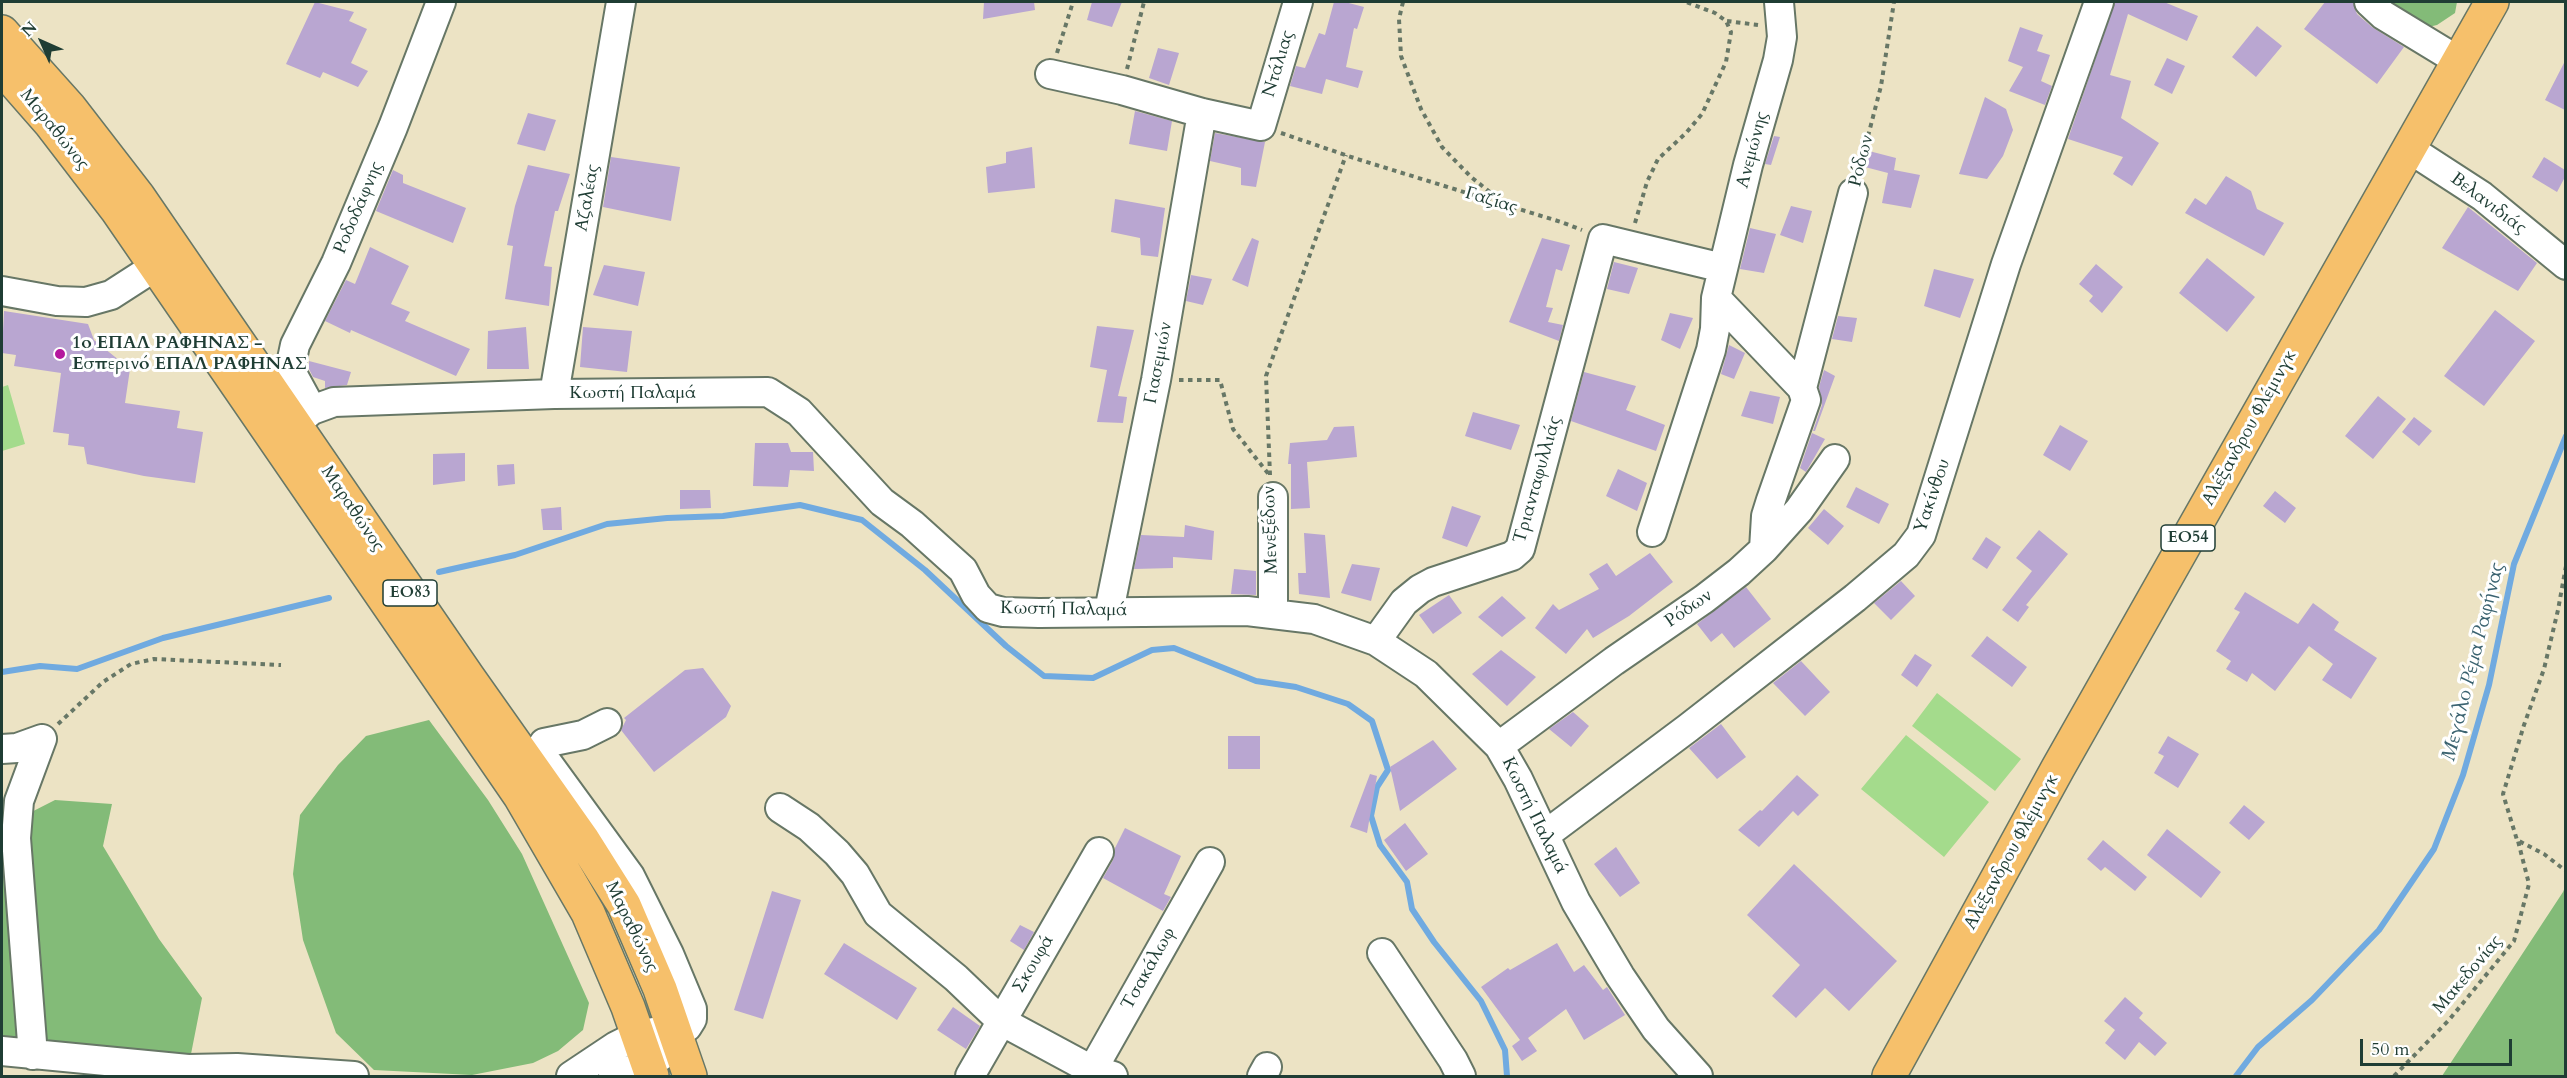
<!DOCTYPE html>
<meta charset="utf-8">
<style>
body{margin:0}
#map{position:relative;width:2567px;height:1078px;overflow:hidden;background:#ece3c4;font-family:Cardo,serif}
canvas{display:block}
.frame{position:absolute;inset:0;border:3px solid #1f3d34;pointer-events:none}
.north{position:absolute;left:12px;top:12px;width:60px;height:60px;-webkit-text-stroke:4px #fff;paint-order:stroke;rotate:315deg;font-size:16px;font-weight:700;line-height:24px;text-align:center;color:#1f3d34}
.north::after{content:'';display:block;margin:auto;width:21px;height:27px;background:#1f3d34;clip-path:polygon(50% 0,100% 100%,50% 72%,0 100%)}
.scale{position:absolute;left:2360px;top:1039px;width:152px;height:27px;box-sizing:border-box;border:3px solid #1f3d34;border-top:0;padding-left:8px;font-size:18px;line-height:21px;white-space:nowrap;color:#1f3d34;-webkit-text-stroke:4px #fff;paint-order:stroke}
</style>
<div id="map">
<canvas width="2567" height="1078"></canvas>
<div class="frame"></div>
<div class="north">N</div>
<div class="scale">50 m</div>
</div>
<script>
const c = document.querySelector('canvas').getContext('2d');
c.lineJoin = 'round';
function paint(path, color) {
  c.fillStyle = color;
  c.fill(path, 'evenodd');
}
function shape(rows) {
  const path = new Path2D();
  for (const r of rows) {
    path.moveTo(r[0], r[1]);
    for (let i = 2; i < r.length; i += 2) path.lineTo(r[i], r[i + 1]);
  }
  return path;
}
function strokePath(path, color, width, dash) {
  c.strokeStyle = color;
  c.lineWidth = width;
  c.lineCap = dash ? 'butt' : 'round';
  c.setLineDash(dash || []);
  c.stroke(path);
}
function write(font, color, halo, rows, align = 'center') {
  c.font = font + ' Cardo,serif';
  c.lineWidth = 6;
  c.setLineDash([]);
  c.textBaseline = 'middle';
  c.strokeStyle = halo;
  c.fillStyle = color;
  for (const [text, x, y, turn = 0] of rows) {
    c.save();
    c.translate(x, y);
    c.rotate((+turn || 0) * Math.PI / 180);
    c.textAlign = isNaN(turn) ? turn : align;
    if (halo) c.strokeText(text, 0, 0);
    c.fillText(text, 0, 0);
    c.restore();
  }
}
paint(shape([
 [8,385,25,444,2,451,2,387],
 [1937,693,2021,759,1995,791,1912,726],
 [1906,735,1989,802,1944,857,1861,789]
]), '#a4db8c');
paint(shape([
 [2384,2,2457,2,2455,13,2437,25,2420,29],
 [429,720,488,800,522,854,589,1003,583,1030,558,1051,533,1063,472,1075,374,1070,336,1033,303,940,293,874,300,815,338,765,366,736],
 [55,800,112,804,103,846,159,939,202,998,191,1054,2,1042,2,827],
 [2565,887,2565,1076,2442,1076,2563,892]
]), '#83bb78');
strokePath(shape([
 [439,572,515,555,607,524,667,518,723,516,800,505,862,520,925,570,1006,646,1044,676,1093,678,1152,650,1174,648,1256,681,1296,687,1348,704,1372,721,1388,770,1377,787,1371,816,1380,845,1407,882,1412,909,1434,942,1481,1001,1505,1050,1507,1076],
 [2,672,40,666,77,669,163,638,329,598],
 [2236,1076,2258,1047,2312,1000,2379,930,2434,849,2463,775,2489,685,2514,564,2566,436]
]), '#70aae0', 6);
paint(shape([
 [315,2,354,12,349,21,367,29,351,63,368,71,358,87,323,72,320,78,286,64],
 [984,2,1034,2,1035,10,983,19],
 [1092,2,1122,2,1112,27,1087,20],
 [1334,2,1345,2,1364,7,1357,29,1354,28,1346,67,1363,71,1358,88,1326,79,1322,94,1290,86,1296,66,1305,68,1319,33,1325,35],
 [2115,2,2164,2,2198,16,2187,41,2128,14,2110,75,2131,81,2121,118,2159,143,2132,186,2113,174,2123,157,2068,139],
 [2325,2,2353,2,2357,14,2372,27,2404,47,2377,84,2304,29],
 [2257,26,2282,46,2256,77,2232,57],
 [2020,27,2043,35,2037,51,2050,55,2041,81,2052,86,2045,105,2009,91,2023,67,2008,61],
 [1158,48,1179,53,1169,85,1149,78],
 [2167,58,2185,66,2172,94,2154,85],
 [2565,61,2565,110,2545,100],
 [1985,97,2006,109,2013,130,2003,156,1987,179,1959,174],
 [1135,111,1172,121,1167,151,1129,144],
 [528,113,556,120,545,151,517,144],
 [1215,133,1265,142,1256,187,1241,185,1241,168,1210,161],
 [1774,136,1780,137,1771,165,1765,164],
 [1032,147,1035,188,988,193,986,167,1006,163,1006,152],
 [1869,151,1896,158,1894,170,1920,175,1911,208,1882,203,1888,173,1865,167],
 [611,157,680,167,671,221,603,207],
 [2544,157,2565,170,2565,177,2557,192,2532,177],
 [528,165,570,174,558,211,555,211,544,266,552,267,549,306,505,299,513,246,507,245,515,206],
 [393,170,403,175,403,183,466,208,453,243,376,211],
 [2226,176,2251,191,2257,209,2284,223,2264,256,2185,213,2195,198,2206,205],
 [1115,199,1165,208,1158,257,1141,255,1140,238,1111,232],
 [1791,206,1812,211,1803,243,1780,235],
 [2468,207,2537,263,2518,291,2442,248],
 [1750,228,1776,234,1764,273,1740,269],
 [1252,238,1259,241,1248,287,1232,280],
 [1542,238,1570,245,1562,271,1556,269,1546,307,1553,308,1548,322,1563,325,1559,341,1509,322],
 [370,247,409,266,391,304,410,312,405,321,470,349,456,376,351,330,350,333,325,321,346,280,355,284],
 [2207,258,2255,297,2227,332,2179,293],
 [1614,262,1638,268,1629,294,1607,289],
 [2096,264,2123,287,2102,313,2089,301,2093,296,2079,284],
 [604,265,645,272,638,306,593,295],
 [1934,269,1974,279,1960,318,1924,306],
 [1191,275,1212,279,1203,305,1186,301],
 [2495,310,2535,341,2484,406,2444,376],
 [4,311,88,324,94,340,130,369,125,403,180,411,177,428,203,432,195,483,144,476,87,464,84,447,68,445,69,434,53,432,61,373,14,366,16,355,2,353],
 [1670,313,1693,318,1680,349,1661,340],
 [1838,316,1857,318,1852,342,1832,339],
 [1097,326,1134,330,1118,396,1127,397,1123,423,1097,422,1107,370,1090,367],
 [526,327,529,369,487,369,488,331],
 [583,327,632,331,627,372,580,367],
 [1729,345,1745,353,1734,379,1721,374],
 [309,361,351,372,347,385,325,388,325,381,313,377,309,369],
 [1824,370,1835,376,1815,431,1813,431,1822,405,1819,387],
 [1584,372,1636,386,1626,410,1665,425,1656,451,1571,421],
 [1750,391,1780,397,1773,424,1741,416],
 [2378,396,2406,419,2373,459,2345,436],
 [1473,412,1520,425,1511,450,1465,436],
 [2414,417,2432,431,2419,446,2402,432],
 [2060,425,2088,441,2070,471,2043,455],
 [1354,426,1357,457,1307,462,1310,508,1291,509,1291,464,1288,464,1290,443,1327,440,1334,427],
 [1812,433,1825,439,1806,472,1800,468],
 [755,443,788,443,791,452,813,452,814,471,790,470,788,487,753,486],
 [465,453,465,481,433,485,433,454],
 [514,464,515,484,498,486,497,465],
 [1618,469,1647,483,1637,511,1606,496],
 [1856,487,1889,504,1879,524,1846,507],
 [680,490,710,490,711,508,680,509],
 [2275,491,2296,508,2285,523,2263,506],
 [1452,506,1481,516,1467,547,1442,538],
 [561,507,562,530,543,530,541,509],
 [1824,509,1844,526,1828,545,1808,528],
 [1185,525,1214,531,1212,560,1173,557,1173,568,1134,569,1141,535,1184,537],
 [2039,530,2068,554,2026,605,2029,607,2018,622,2002,610,2032,571,2016,558],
 [1304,533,1325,535,1330,598,1299,594,1298,573,1306,573],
 [1986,537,2001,547,1987,569,1972,559],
 [1650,553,1673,582,1629,616,1593,638,1587,629,1566,654,1535,628,1553,604,1559,610,1599,589,1589,574,1607,563,1616,576],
 [1352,564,1380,568,1371,601,1341,593],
 [1234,569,1256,571,1256,595,1231,594],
 [1901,581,1915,596,1891,620,1874,603],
 [1746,587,1771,619,1734,648,1722,633,1711,642,1697,624],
 [2245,592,2298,624,2313,603,2339,622,2334,630,2377,658,2351,699,2322,680,2333,664,2309,646,2275,691,2252,673,2247,682,2226,669,2231,661,2216,651,2240,612,2234,609],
 [1449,595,1462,613,1433,634,1419,615],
 [1502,596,1526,618,1502,637,1478,617],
 [1987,636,2027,667,2012,687,1971,656],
 [1501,650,1536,677,1507,706,1472,674],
 [1915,654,1932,665,1917,687,1901,675],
 [1801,661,1830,692,1805,716,1773,683],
 [703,668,731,706,726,717,654,772,621,730,626,720,624,718,685,670],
 [1573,712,1589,726,1571,747,1549,729],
 [1721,724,1746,757,1717,779,1689,748],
 [1228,736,1260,736,1260,769,1228,769],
 [2168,736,2199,754,2178,788,2154,773,2164,756,2158,753],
 [1433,740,1457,769,1400,811,1390,767],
 [1370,774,1377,776,1367,833,1350,827],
 [1797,775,1819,795,1798,816,1793,811,1759,847,1738,830,1760,810,1762,811],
 [2244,805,2265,822,2249,840,2229,823],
 [1405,823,1428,854,1406,871,1384,840],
 [1125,828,1181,856,1164,894,1171,897,1163,911,1103,878,1113,860,1115,848],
 [2167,829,2221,872,2201,898,2147,855],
 [2103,840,2147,877,2135,891,2105,867,2101,871,2087,859],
 [1616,847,1640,883,1620,897,1594,864],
 [1794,864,1897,961,1849,1011,1825,988,1796,1018,1772,996,1800,965,1747,915],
 [772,891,801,900,763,1019,734,1010],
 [1020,925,1034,932,1024,950,1010,941],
 [844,943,917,988,897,1020,824,974],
 [1557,943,1574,972,1584,965,1603,990,1607,987,1625,1015,1584,1040,1566,1009,1528,1038,1537,1051,1522,1061,1512,1046,1520,1040,1481,987,1508,968,1510,970],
 [2125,997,2143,1013,2139,1018,2167,1043,2155,1056,2139,1042,2125,1060,2105,1043,2115,1030,2104,1021],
 [953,1007,980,1026,966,1049,937,1030]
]), '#b9a6d1');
const minor = shape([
 [2369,2,2383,15,2457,60],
 [1050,74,1122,90,1202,113,1261,126,1298,2],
 [2408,148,2482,196,2566,265],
 [2,291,57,301,86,302,111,295,156,266],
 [1802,388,1853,193],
 [554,394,621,2],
 [312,410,293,375,291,364,295,345,336,263,393,127,441,2],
 [295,424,312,410,334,402,554,394,768,392,799,412,882,502,912,524,963,570,976,595,988,608,1003,612,1039,613,1247,611,1314,619,1376,641,1426,674,1499,746,1518,779,1576,902,1620,976,1656,1029,1698,1076],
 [1652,532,1711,350,1715,329,1716,298,1748,165,1778,60,1782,37,1779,2],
 [1764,549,1799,510,1835,459],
 [1109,611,1156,380,1202,113],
 [1273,613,1273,497],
 [1376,641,1404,602,1420,589,1433,582,1512,556,1520,549,1603,239,1723,268],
 [607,723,583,735,544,743,539,751,630,876,669,954,692,1009,692,1019,687,1027,676,1034,661,1056,648,1064,613,1076],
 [1499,746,1614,661,1704,599,1739,572,1764,549,1766,516,1771,500,1806,400,1802,388,1716,298],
 [2,749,17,748,42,739],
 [780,808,809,827,837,853,855,874,878,914,956,978,1001,1021,1092,1070,1113,1076],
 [1545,835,1688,728,1855,598,1906,555,1921,535,2006,264,2099,2],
 [1382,953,1453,1060,1461,1076],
 [2,1051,188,1069,237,1068,354,1076],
 [33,1055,16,838,19,801,42,739],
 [571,1076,616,1046,638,1035,659,1031],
 [970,1076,1099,852],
 [1089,1076,1210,862],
 [1262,1076,1267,1067]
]);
const major = shape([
 [2,32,70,108,138,196,468,677,583,840,624,905,660,989,690,1076],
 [2,68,51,124,117,210,520,796,588,913,628,1007,652,1076],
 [1889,1076,2058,768,2492,2]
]);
strokePath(minor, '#677766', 32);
strokePath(major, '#677766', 36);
strokePath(shape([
 [1403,2,1399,19,1401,56,1421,109,1442,147,1471,177,1505,204],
 [1727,21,1758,25],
 [1057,53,1073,2],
 [1127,69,1144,2],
 [1281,133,1357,159,1561,222,1582,230],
 [1859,171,1881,86,1894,2],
 [1635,223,1647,182,1658,159,1686,133,1702,114,1726,62,1731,32,1726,21,1715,13,1686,2],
 [1179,380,1220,380,1233,429,1270,476],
 [1270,475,1266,376,1346,155],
 [2566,566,2558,610,2544,669,2524,725,2503,794,2517,840,2544,854,2566,871],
 [58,724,103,682,131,664,154,659,281,665],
 [2394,1076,2449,1020,2514,941,2529,884,2518,841]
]), '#677766', 4, [4.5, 4.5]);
strokePath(minor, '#fff', 28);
strokePath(major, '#f6c06b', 33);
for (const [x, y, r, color] of [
 [60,354,6,"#b5179e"]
]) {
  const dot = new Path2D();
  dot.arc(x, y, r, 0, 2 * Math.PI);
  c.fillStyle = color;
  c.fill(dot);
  strokePath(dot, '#fff', 2);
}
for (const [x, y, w] of [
 [2188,538,54],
 [410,593,54]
]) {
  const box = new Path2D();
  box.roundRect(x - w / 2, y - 13, w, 26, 4.5);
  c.fillStyle = '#fff';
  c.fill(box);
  strokePath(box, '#1f3d34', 1.5);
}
write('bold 16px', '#1f3d34', null, [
 ["ΕΟ54",2188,538],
 ["ΕΟ83",410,593]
]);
write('18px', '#1f3d34', '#fff', [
 ["Ντάλιας",1279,64,-73],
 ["Μαραθώνος",54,130,51],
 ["Ανεμώνης",1753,150,-75],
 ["Ρόδων",1862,161,-76],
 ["Αζαλέας",588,198,-80],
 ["Γαζίας",1491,201,17],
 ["Βελανιδιάς",2488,204,37],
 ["Ροδοδάφνης",359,208,-67],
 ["Γιασεμιών",1159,363,-79],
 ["Κωστή Παλαμά",633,394],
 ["Αλέξανδρου Φλέμινγκ",2250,428,-61],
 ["Τριανταφυλλιάς",1538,480,-74],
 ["Υακίνθου",1933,496,-71],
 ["Μαραθώνος",352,509,56],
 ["Μενεξέδων",1271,530,-92],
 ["Ρόδων",1689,609,-35],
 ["Κωστή Παλαμά",1064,610,1],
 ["Κωστή Παλαμά",1534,816,64],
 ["Αλέξανδρου Φλέμινγκ",2012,852,-61],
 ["Μαραθώνος",631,927,64],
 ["Σκουφά",1034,964,-60],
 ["Τσακάλωφ",1149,969,-61],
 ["Μακεδονίας",2468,975,-50]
]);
write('bold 18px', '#1f3d34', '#fff', [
 ["1ο ΕΠΑΛ ΡΑΦΗΝΑΣ -",72,344],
 ["Εσπερινό ΕΠΑΛ ΡΑΦΗΝΑΣ",72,365]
], 'left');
write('italic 20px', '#3b6370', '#fff', [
 ["Μεγάλο Ρέμα Ραφήνας",2474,662,-76]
]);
</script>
